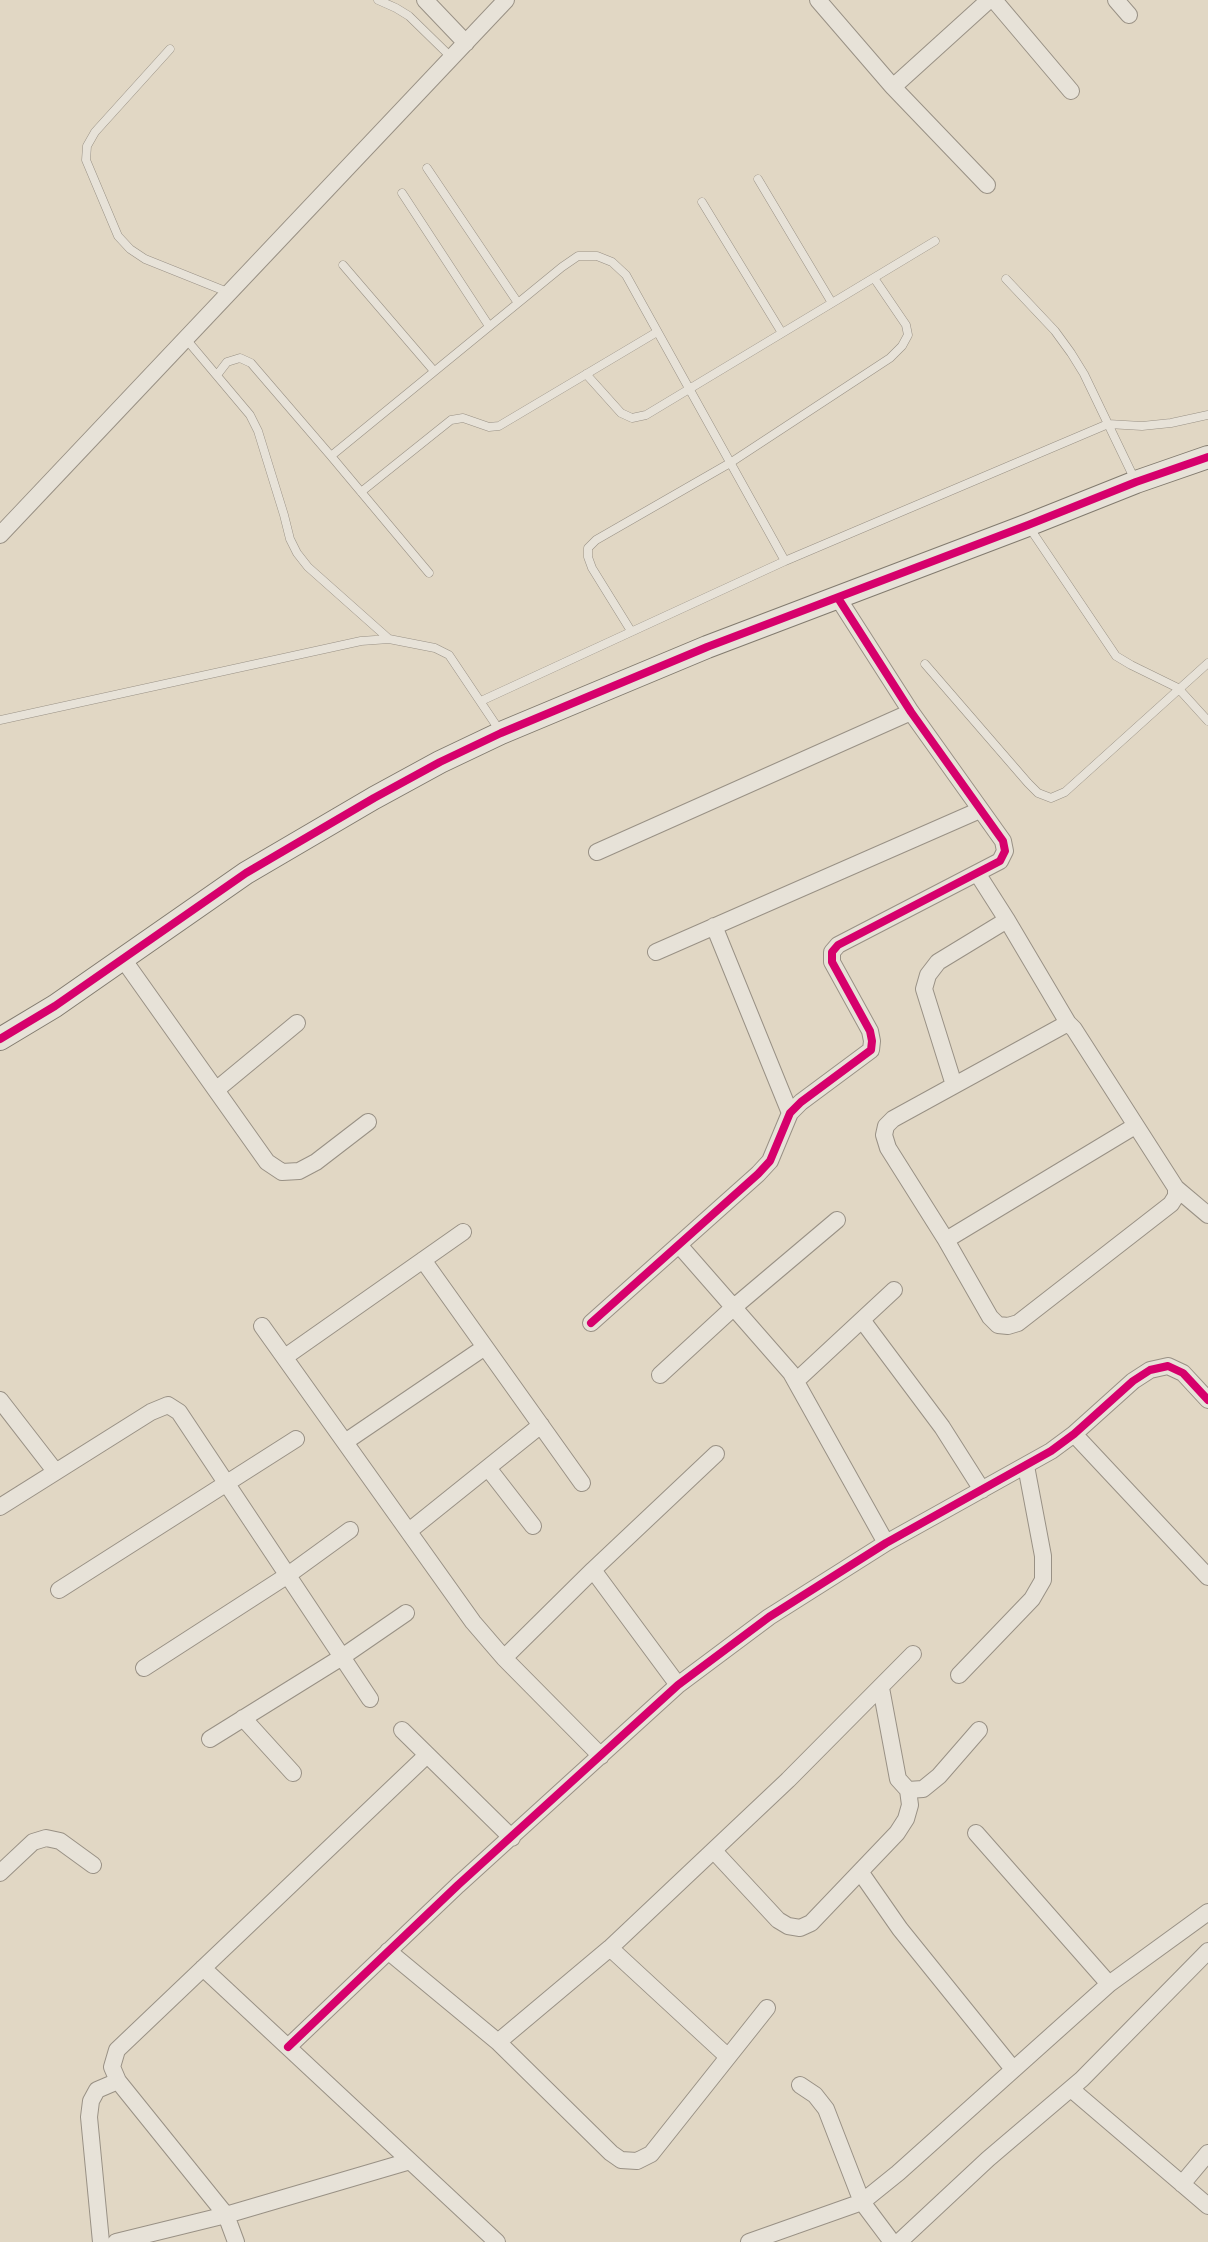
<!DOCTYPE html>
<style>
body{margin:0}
canvas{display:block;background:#e1d7c4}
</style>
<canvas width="1208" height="2242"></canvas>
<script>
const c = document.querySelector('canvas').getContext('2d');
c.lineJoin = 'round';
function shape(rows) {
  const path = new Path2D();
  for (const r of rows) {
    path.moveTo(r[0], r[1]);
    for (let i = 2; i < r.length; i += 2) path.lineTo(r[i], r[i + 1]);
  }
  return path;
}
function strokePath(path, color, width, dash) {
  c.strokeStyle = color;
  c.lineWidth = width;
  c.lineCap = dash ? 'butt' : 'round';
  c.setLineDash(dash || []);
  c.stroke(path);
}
const lane = shape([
 [378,0,396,8,409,16,452,58],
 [170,49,95,132,87,146,86,160,118,236,130,249,145,259,230,293],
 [427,168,518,303],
 [758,179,832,303],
 [402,193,489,326],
 [702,202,782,333],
 [343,265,434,371],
 [1006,279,1055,331,1071,353,1084,374,1135,480],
 [186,339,250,415,258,431,284,515,290,539,297,553,308,567,389,639],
 [586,374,621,413,632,418,646,415,935,241],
 [217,375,227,362,240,358,251,363,331,456,429,573],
 [331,456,562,267,578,256,597,256,612,262,626,275,785,561],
 [361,492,451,420,463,418,489,427,499,426,657,332],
 [1029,527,1116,656,1131,665,1178,688,1208,721],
 [631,631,592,568,588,557,588,548,596,540,730,463,890,358,902,346,908,335,906,325,874,278],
 [925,664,1028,783,1038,793,1051,798,1065,792,1208,663],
 [481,701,785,561,1108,424,1142,426,1171,423,1208,415],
 [0,720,361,641,389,639,435,648,449,655,500,731]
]);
const street = shape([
 [425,0,466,43],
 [818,0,893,87,987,185],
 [994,0,1071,91],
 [1116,0,1129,15],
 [893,87,989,0],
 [0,535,506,0],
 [597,852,911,712],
 [977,873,1007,920,1068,1023],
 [714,926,790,1113],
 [656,952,980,810],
 [123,959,267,1162,282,1172,299,1171,316,1162,368,1122],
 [1068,1023,1074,1029,1176,1188,1176,1196,1171,1204,1018,1323,1008,1326,998,1325,990,1317,946,1240,888,1148,884,1135,886,1126,893,1119,1068,1023],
 [954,1085,924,989,928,975,938,962,1007,920],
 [216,1090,297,1023],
 [1176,1188,1208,1215],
 [946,1240,1135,1126],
 [679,1245,791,1373,886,1543],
 [423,1260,582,1483],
 [862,1320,942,1427,982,1490],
 [591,1323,758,1174,770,1161,790,1113,801,1102,871,1050,872,1041,870,1031,832,962,832,952,838,945,1000,861,1005,851,1003,841,911,712,838,598],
 [262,1326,473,1622,504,1658,601,1756],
 [285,1357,463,1232],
 [660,1375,734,1307,837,1220],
 [796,1381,894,1290],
 [0,1400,55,1471],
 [1074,1434,1208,1577],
 [345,1442,485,1347],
 [488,1468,533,1526],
 [0,1507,151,1412,168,1405,179,1412,370,1699],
 [409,1531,541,1425],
 [593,1570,678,1685],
 [59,1590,296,1439],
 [504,1658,593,1570,716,1454],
 [144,1668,288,1575,350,1530],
 [959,1675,1032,1599,1043,1580,1043,1556,1026,1466],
 [881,1688,898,1779,908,1790,923,1789,939,1776,979,1730],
 [243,1718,293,1773],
 [402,1730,512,1838],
 [210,1739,342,1657,406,1613],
 [976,1833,1109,1984],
 [714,1851,778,1920,788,1926,800,1928,811,1923,897,1833,906,1819,910,1805,908,1790],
 [0,1873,33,1842,46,1838,60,1841,93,1865],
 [861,1873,900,1929,1013,2069],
 [610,1948,788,1780,913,1654],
 [388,1951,498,2042,610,1948,727,2056],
 [203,1968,497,2242],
 [498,2042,611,2153,621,2160,637,2161,651,2154,767,2008],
 [288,2047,458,1885,678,1685,769,1617,886,1543,1051,1451,1074,1434,1133,1381,1150,1370,1168,1366,1183,1373,1208,1400],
 [800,2085,815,2095,826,2109,862,2202,892,2242],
 [1071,2089,1208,2206],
 [1182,2184,1208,2153],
 [101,2242,89,2117,91,2101,97,2090,118,2081],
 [116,2242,226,2215,410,2161],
 [236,2242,226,2215,118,2081,112,2067,117,2050,427,1755],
 [749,2242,862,2202,898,2173,1109,1984,1208,1912],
 [899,2242,988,2159,1082,2079,1208,1951]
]);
const secondary = shape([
 [0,1039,55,1006,246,873,374,798,440,762,501,733,707,647,1028,525,1136,482,1208,457]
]);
strokePath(lane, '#999185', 9);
strokePath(street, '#999185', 18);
strokePath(secondary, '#827b6f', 24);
strokePath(lane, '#e7e2d8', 8);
strokePath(street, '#e7e2d8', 16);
strokePath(secondary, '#e7e2d8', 22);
strokePath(shape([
 [0,1039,55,1006,246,873,374,798,440,762,501,733,707,647,1028,525,1136,482,1208,457],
 [591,1323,758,1174,770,1161,790,1113,801,1102,871,1050,872,1041,870,1031,832,962,832,952,838,945,1000,861,1005,851,1003,841,911,712,838,598],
 [288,2047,458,1885,678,1685,769,1617,886,1543,1051,1451,1074,1434,1133,1381,1150,1370,1168,1366,1183,1373,1208,1400]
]), '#d6006c', 8);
</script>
